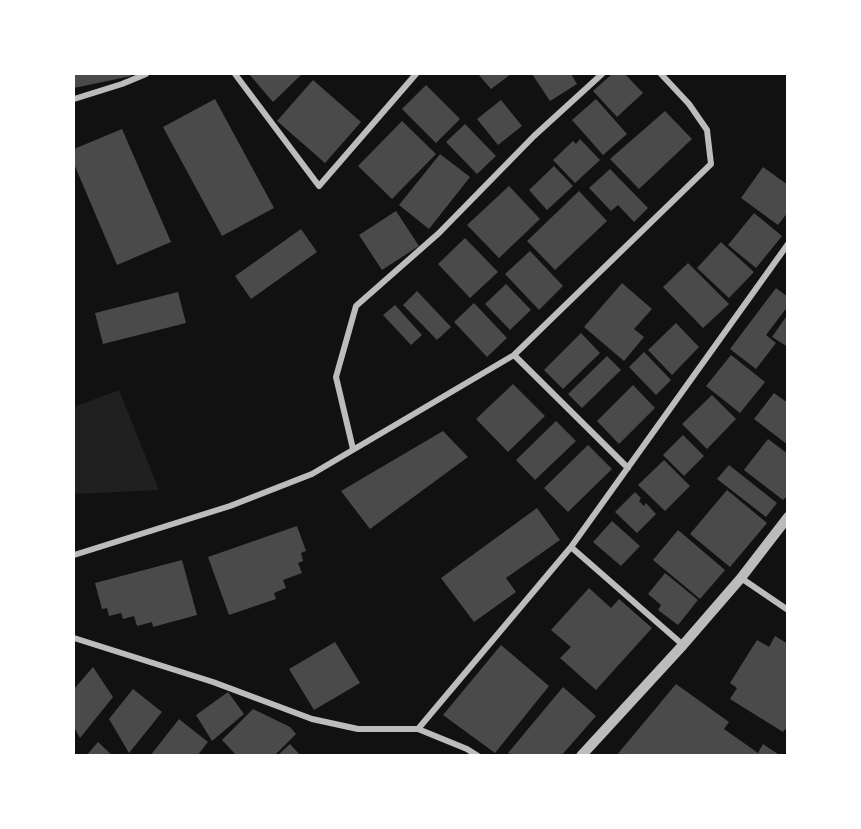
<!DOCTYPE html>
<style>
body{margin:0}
#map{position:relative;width:861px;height:829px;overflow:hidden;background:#111;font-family:"Archivo Narrow",sans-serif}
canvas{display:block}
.frame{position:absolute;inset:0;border:75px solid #fff;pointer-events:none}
</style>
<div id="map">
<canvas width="861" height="829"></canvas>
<div class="frame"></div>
</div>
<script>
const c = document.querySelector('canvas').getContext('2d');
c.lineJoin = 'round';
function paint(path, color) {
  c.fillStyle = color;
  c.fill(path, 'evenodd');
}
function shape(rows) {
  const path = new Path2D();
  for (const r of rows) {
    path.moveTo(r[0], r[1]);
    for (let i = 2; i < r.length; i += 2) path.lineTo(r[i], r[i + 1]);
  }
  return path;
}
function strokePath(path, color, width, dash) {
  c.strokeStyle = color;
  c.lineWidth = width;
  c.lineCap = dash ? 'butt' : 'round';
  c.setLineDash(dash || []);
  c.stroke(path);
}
paint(shape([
 [119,390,159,490,74,494,74,407]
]), '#202020');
paint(shape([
 [74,74,131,74,131,76,74,88],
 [249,74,302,74,273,102],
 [478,74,511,74,491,89],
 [532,74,571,74,577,84,550,101],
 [612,74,625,74,643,93,617,117,593,91],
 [313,80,361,122,325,163,277,121],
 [426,85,460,119,436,143,402,109],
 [215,99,274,208,222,236,163,127],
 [596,99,627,134,603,155,572,120],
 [501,100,522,126,498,145,477,119],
 [665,111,692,139,639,189,610,159],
 [402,121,436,154,392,199,358,166],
 [465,124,496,156,477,174,446,142],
 [122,129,171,242,117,265,74,164,74,149],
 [580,139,600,160,575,183,553,160,573,141,576,144],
 [440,154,470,177,429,229,399,205],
 [554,166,573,186,547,210,529,190],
 [763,167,788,185,788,212,778,225,741,198],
 [610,169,648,208,634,222,618,205,611,211,589,188],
 [509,186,540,219,499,258,467,225],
 [579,191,607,221,555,270,527,241],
 [396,211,419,246,382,270,359,235],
 [754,213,782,236,756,268,728,245],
 [301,229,317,252,251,299,235,276],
 [465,238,498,272,470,298,438,264],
 [721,242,754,272,729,298,697,268],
 [530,251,563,286,539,310,505,274],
 [688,263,729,304,703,328,663,287],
 [622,283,652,309,634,329,644,337,624,361,584,327],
 [506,284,531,310,510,330,485,304],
 [776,288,788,297,788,306,766,335,776,343,756,369,730,349],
 [417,291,451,327,437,340,403,305],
 [178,292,186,323,103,344,95,313],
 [474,303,507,338,487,357,454,322],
 [395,305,422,335,411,345,383,315],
 [788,314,788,347,772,337],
 [676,323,699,347,672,375,648,350],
 [581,333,600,353,563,389,544,370],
 [644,352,671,380,656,395,629,367],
 [731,355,765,382,740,413,706,386],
 [607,356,621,370,582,408,568,394],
 [513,384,545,416,508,452,476,419],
 [633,385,655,408,619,444,597,421],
 [774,393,788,403,788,445,754,419],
 [712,395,736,419,707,449,682,424],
 [556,421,576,441,535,480,516,460],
 [443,431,468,457,370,529,341,491],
 [683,435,704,456,684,476,663,455],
 [768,439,788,454,788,495,783,500,744,470],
 [588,445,612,469,568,512,544,488],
 [664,460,690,486,665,511,638,485],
 [729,465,777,503,766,517,717,479],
 [727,490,767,523,730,567,690,534],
 [635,492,641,498,639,501,644,506,646,503,656,514,637,533,615,512],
 [537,508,560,540,506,578,516,592,474,622,441,578],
 [612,521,640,546,621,566,593,542],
 [297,526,306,551,301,553,303,561,298,563,302,573,283,580,286,588,274,593,276,599,229,615,208,557],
 [678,530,725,570,700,599,653,560],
 [182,560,197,615,153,627,152,622,137,626,134,616,123,619,121,613,109,616,107,608,102,609,95,583],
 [665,573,698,600,678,625,658,610,661,605,648,594],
 [589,588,611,608,619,599,652,628,596,690,560,658,571,647,551,630],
 [775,636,788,644,788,726,783,732,730,699,737,688,730,683,757,640,769,647],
 [335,642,360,683,314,710,289,669],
 [501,645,549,686,495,753,443,715],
 [93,667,113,697,80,738,74,727,74,689],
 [676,684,729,722,724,729,758,753,763,744,781,756,616,756],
 [563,687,596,716,561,756,513,756,508,753],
 [133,689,162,712,129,753,109,719],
 [228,692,244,714,212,741,196,715],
 [253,709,290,727,296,734,274,756,237,756,222,740],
 [179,719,208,742,197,756,150,756],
 [98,742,113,756,86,756],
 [290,744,301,756,277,756]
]), '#4a4a4a');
strokePath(shape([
 [235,74,319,186,416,74],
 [74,99,122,84,146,74],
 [514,355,628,468],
 [353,449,336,377,356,306,439,233,534,136,602,74],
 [571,547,683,645],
 [74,555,230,506,312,474,514,355,711,164,707,130,689,104,661,74],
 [741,578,788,610],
 [74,638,213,682,312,719,358,729,418,729,467,749,478,756],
 [418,729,571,547,788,244]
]), '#bcbcbc', 6);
strokePath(shape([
 [581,756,683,645,741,578,788,517]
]), '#bcbcbc', 10);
</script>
